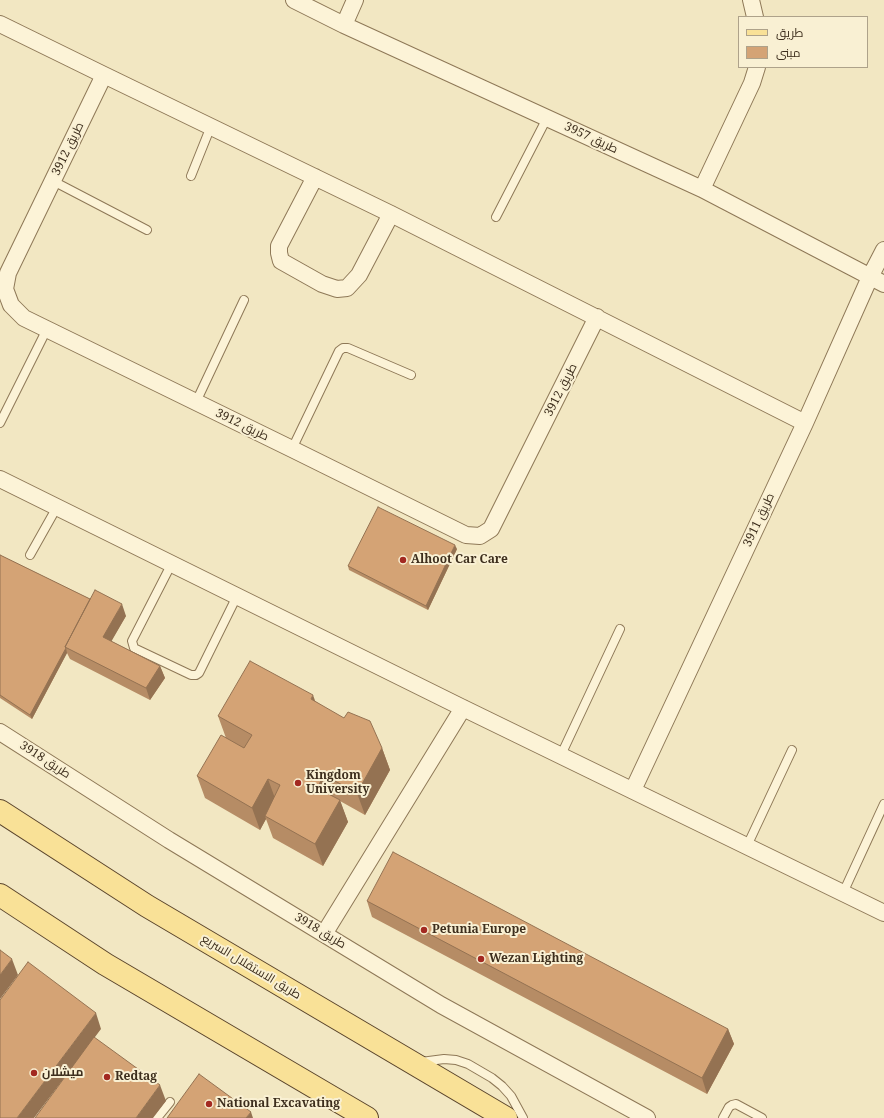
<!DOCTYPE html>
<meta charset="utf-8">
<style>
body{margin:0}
#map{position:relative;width:884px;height:1118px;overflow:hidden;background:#f2e7c2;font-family:"Noto Serif",Cairo,serif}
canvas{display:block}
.legend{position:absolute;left:738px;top:16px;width:130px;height:52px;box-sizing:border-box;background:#f9f0d3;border:1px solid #aea28a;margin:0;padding:5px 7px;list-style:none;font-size:12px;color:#3d2e1d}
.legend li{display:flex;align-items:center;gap:8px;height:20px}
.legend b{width:20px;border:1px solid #aea28a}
</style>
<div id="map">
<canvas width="884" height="1118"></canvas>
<ul class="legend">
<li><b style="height:5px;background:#f9e197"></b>طريق</li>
<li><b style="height:11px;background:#d4a375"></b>مبنى</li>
</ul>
</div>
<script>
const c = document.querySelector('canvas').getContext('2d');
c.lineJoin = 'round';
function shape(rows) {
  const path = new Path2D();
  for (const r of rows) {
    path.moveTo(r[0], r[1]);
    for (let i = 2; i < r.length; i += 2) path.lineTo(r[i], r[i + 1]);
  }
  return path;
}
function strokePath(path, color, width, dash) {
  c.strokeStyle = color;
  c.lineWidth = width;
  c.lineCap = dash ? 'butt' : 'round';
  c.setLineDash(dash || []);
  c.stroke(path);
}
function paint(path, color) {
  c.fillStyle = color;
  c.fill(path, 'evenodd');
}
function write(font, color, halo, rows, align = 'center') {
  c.font = font + ' "Noto Serif",Cairo,serif';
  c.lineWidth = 4;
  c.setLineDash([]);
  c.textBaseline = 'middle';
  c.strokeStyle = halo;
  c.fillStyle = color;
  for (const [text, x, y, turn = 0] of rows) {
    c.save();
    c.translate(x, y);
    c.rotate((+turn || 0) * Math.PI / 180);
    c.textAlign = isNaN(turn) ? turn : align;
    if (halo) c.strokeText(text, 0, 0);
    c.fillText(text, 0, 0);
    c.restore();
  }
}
const lane = shape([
 [191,176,211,126],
 [53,181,147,230],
 [496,217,547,118],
 [196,402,244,300],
 [0,423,47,329],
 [292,449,339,351,343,348,348,348,411,375],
 [30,555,57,507],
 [172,563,132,641,134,648,191,675,196,675,199,673,201,669,237,596],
 [561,755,620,629],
 [747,846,792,750],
 [843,893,884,804],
 [421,1062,444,1059,456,1060,468,1064,492,1078,502,1086,511,1096,523,1118],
 [157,1118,170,1102],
 [723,1118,729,1107,732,1105,736,1104,762,1118]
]);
const street = shape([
 [294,0,344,25,702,189,884,284],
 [751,0,755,17],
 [0,24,104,75,391,214,805,423],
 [344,25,355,0],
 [104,75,8,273,5,289,11,305,24,318,292,449,466,535,480,536,491,529,597,317],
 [315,177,279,246,279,253,281,261,322,284,337,289,347,288,359,275,391,214],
 [702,189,752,83,757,67],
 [0,479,463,708,884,913],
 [0,732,169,840,441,1005,647,1118],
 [633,790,805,423,870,277,884,250],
 [324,934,463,708]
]);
const primary = shape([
 [0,811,147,906,506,1118],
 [0,895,105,964,367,1118]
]);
strokePath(lane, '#8e7857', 10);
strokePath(street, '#8e7857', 18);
strokePath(primary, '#5b452c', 24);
strokePath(lane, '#fcf3d7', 8);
strokePath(street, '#fcf3d7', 16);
strokePath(primary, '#f9e197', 22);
paint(shape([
 [457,549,428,610,349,570,348,566],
 [0,555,90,599,126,616,111,641,160,666,165,678,150,700,70,659,67,653,32,719,0,698],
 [315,701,382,748,390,770,365,815,340,801,348,822,323,866,273,838,266,819,260,830,205,798,197,776,226,738,218,716],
 [367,901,728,1029,734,1044,707,1094,372,917]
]), '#b68c65');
paint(shape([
 [455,545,457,549,428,610,426,606],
 [122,604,126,616,107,649,103,637],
 [66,648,67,653,32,719,30,715],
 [160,666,165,678,150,700,146,688],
 [313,695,321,717,311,699],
 [382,748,390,770,365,815,357,793],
 [324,775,333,797,317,788],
 [268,779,276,801,265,816,266,819,260,830,252,808],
 [340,800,348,822,323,866,315,844],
 [12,959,18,975,0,999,0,975],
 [96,1013,101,1029,34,1118,17,1118],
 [728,1029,734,1044,707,1094,702,1078],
 [160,1085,166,1101,153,1118,136,1118],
 [251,1112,253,1118,246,1118]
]), '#947252');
const building = shape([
 [378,507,455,545,426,606,348,566,378,507],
 [0,555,90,599,65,647,66,648,30,715,0,695,0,555],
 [95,590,122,604,103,637,160,666,146,688,65,647,95,590],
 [250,661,313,695,311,699,344,718,348,712,370,721,382,748,357,793,324,775,317,788,340,800,315,844,265,816,280,785,268,779,252,808,197,776,221,735,244,748,252,735,218,716,250,661],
 [393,852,728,1029,702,1078,367,901,393,852],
 [0,950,12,959,0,975,0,950],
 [28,962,96,1013,17,1118,0,1118,0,1000,28,962],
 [94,1037,160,1085,136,1118,35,1118,94,1037],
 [199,1074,251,1112,246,1118,167,1118,199,1074]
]);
paint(building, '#d4a375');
strokePath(building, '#947252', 1);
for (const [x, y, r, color] of [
 [403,560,4,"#a32921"],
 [298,783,4,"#a32921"],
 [424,930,4,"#a32921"],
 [481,959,4,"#a32921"],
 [34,1073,4,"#a32921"],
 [107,1077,4,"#a32921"],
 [209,1104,4,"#a32921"]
]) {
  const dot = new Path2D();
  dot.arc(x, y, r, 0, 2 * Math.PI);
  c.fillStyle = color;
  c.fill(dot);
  strokePath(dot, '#f9f0d3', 1.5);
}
write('12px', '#3d2e1d', '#f9f0d3', [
 ["طريق 3957",591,138,25],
 ["طريق 3912",68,149,-64],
 ["طريق 3912",561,390,-63],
 ["طريق 3912",242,425,26],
 ["طريق 3911",759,520,-65],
 ["طريق 3918",45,760,33],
 ["طريق 3918",320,931,31],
 ["طريق الاستقلال السريع",251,967,31]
]);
write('bold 12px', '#3d2e1d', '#f9f0d3', [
 ["Alhoot Car Care",411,560],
 ["Kingdom",306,776],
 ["University",306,790],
 ["Petunia Europe",432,930],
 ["Wezan Lighting",489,959],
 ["ميشلان",42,1073],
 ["Redtag",115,1077],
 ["National Excavating",217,1104]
], 'left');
</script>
